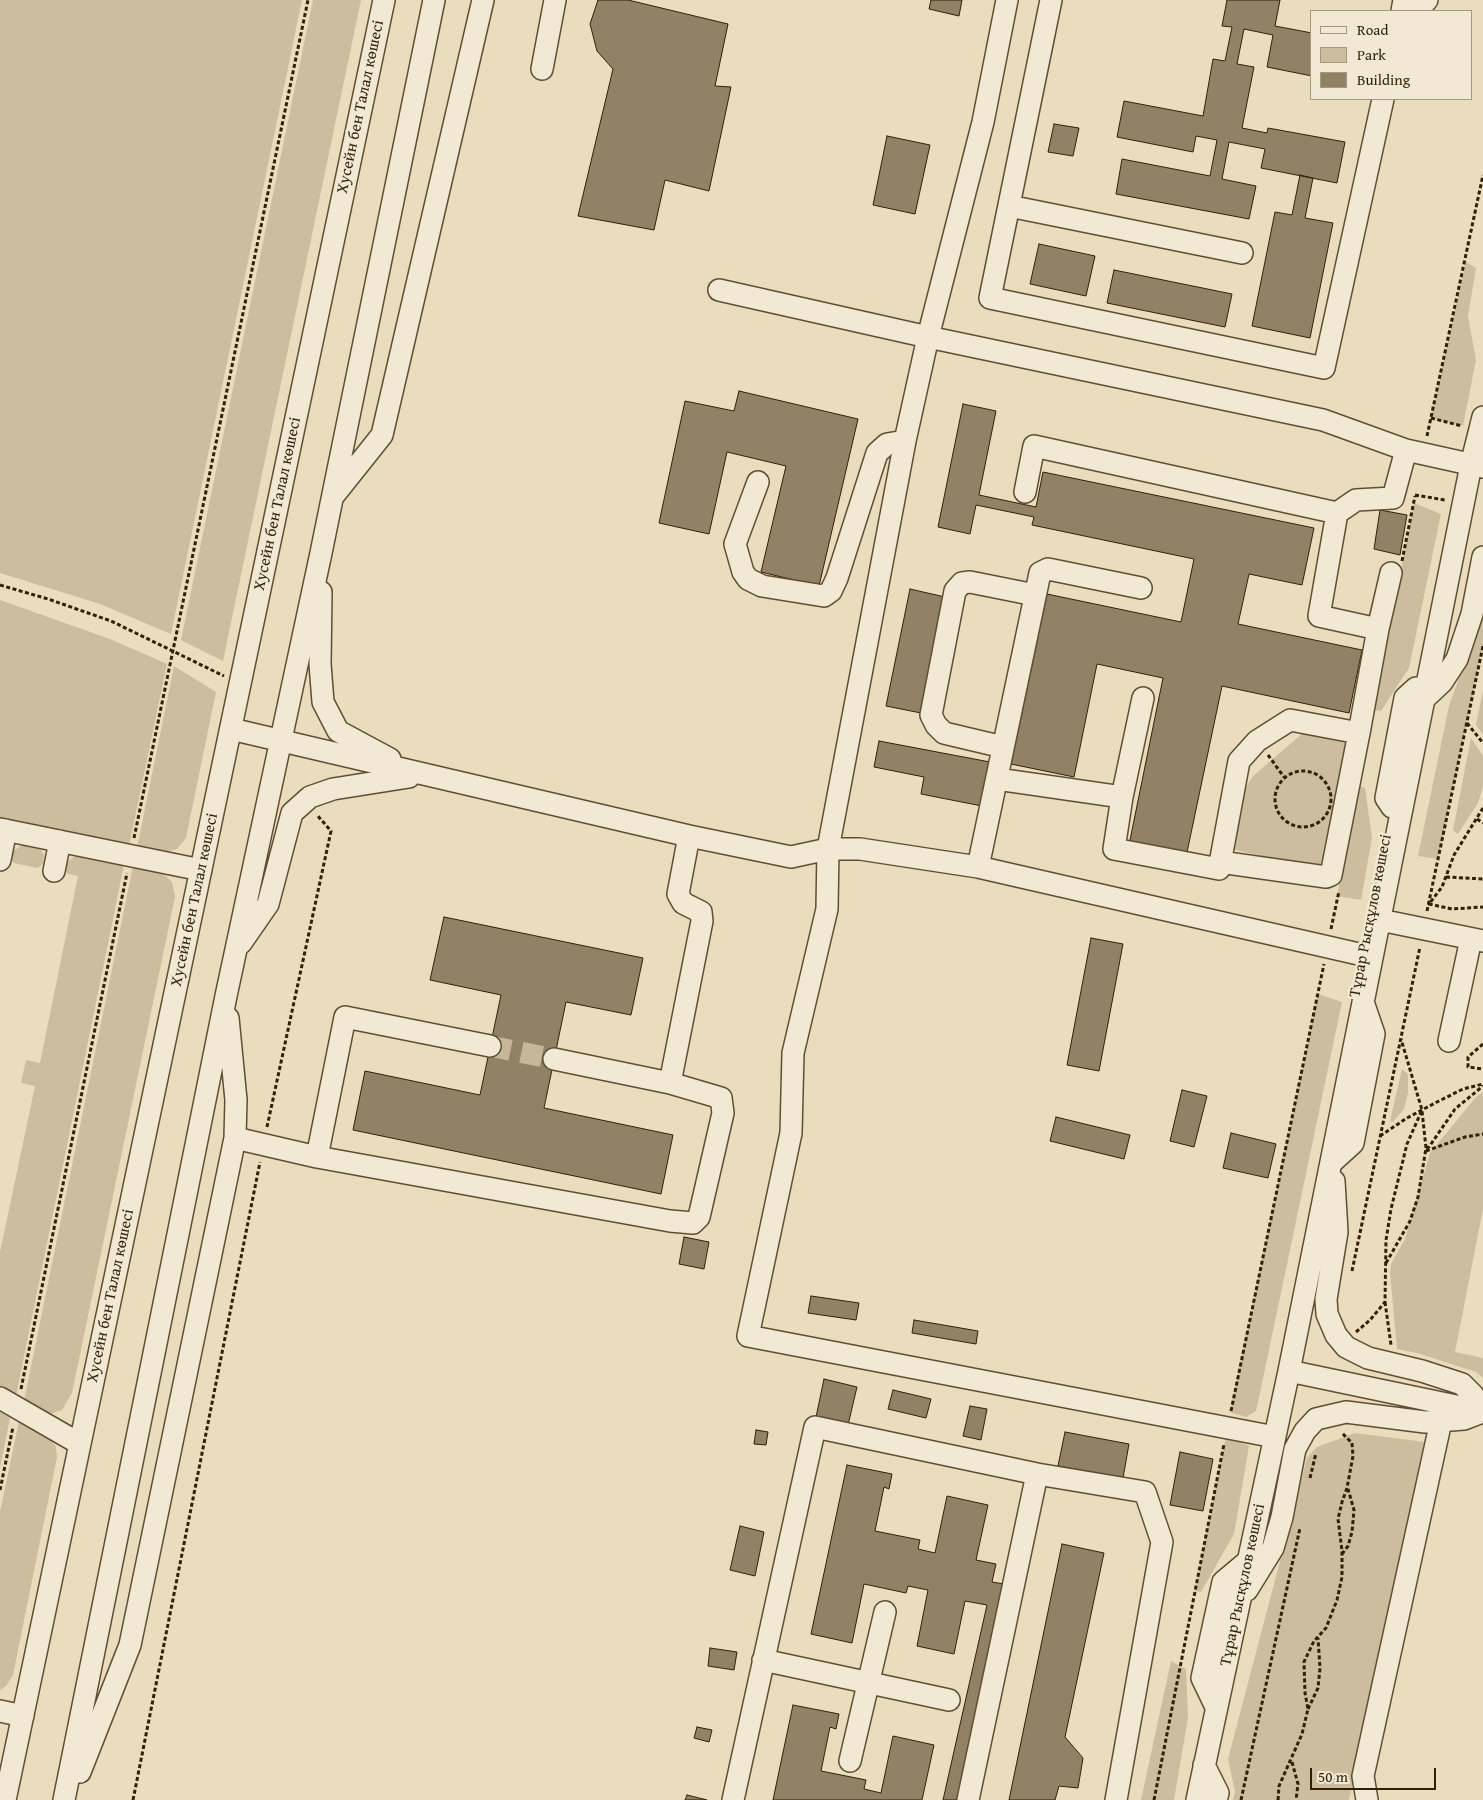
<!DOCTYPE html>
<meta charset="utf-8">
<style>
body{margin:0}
#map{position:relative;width:1483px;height:1800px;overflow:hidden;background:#eaddbd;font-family:"Gentium Book Plus",serif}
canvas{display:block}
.legend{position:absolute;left:1310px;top:10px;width:162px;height:90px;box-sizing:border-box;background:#f1e9d4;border:1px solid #a59881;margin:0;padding:6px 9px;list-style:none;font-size:15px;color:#321f05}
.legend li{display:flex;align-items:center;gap:10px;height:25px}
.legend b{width:25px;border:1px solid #a59881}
.scale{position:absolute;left:1310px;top:1768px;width:126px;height:22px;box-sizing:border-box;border:2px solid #321f05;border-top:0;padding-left:6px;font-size:15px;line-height:18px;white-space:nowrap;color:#321f05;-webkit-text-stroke:4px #f1e9d4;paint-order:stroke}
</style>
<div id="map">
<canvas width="1483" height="1800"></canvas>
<ul class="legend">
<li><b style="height:6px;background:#f1e9d4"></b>Road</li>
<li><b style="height:14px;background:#cbbd9e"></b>Park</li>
<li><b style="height:14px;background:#928265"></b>Building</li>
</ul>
<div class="scale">50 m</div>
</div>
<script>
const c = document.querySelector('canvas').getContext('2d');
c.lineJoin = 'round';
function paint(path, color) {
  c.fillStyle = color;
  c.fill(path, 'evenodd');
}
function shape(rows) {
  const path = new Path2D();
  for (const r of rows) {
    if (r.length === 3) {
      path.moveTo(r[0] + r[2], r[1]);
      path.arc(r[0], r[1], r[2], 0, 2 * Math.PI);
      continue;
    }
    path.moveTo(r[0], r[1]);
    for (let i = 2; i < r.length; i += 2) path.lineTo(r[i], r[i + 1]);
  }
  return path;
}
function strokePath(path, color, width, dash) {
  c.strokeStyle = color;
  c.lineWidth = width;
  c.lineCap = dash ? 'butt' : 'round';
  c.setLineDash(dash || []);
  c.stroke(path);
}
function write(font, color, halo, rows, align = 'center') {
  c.font = font + ' "Gentium Book Plus",serif';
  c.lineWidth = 5;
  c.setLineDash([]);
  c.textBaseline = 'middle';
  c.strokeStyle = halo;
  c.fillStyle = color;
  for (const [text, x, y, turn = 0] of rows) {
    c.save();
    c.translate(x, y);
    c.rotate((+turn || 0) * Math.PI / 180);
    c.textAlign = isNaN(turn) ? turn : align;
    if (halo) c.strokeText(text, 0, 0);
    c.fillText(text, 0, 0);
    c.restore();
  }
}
paint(shape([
 [0,0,302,0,171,634,100,604,0,573],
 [313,0,361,0,223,661,181,640],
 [1466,262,1476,268,1468,316,1476,360,1463,426,1431,418],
 [1414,503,1441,514,1409,668,1381,711,1374,710],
 [0,600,110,639,167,664,129,846,0,818],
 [1483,601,1483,645,1438,859,1418,856,1449,706,1468,653],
 [174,666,216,692,186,838,177,849,162,853,137,848],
 [1483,690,1483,735,1476,725],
 [1303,733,1347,743,1325,870,1235,850,1237,822,1246,787,1253,776],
 [1471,738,1483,756,1483,786,1478,803,1458,834,1453,830],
 [1359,786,1365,788,1372,838,1361,900,1337,896],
 [24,844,41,850,44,855,43,864,37,868,14,863,11,859,13,851],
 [75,856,124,865,16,1396,0,1387,0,1252,35,1086,21,1083,26,1060,40,1063,78,876,68,874,64,869,64,865],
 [133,866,165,875,172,882,175,897,72,1393,62,1410,50,1414,24,1401],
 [1318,994,1342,1002,1260,1393,1256,1411,1246,1417,1230,1412],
 [1402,1069,1408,1074,1408,1093,1404,1109,1393,1122,1390,1121],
 [1483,1092,1483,1209,1455,1352,1483,1358,1483,1378,1476,1372,1417,1353,1397,1349,1390,1273,1391,1264,1405,1239,1430,1153,1476,1097],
 [0,1412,10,1418,0,1468],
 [19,1421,51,1440,56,1447,57,1457,13,1675,6,1686,0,1690,0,1512],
 [1355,1433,1425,1442,1349,1800,1233,1800,1235,1792,1228,1759,1307,1458,1317,1447],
 [1226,1436,1249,1446,1234,1534,1201,1592,1195,1591],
 [1171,1661,1186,1669,1188,1718,1174,1800,1141,1800]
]), '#cbbd9e');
const building = shape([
 [598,0,628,0,728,24,715,86,731,87,709,191,665,180,654,230,578,216,613,69,597,51,590,24,598,0],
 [931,0,962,0,959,16,929,9,931,0],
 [1227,0,1280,0,1275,26,1312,33,1312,76,1267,67,1273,35,1244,29,1237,64,1254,67,1242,128,1267,133,1268,128,1345,142,1337,183,1261,168,1265,149,1229,142,1222,179,1256,186,1249,219,1116,194,1122,159,1210,176,1217,140,1196,136,1193,152,1117,137,1124,101,1203,116,1213,59,1225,61,1232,27,1222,26,1227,0],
 [1054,124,1079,128,1073,156,1048,152,1054,124],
 [887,136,930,145,915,214,873,205,887,136],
 [1300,175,1313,178,1305,218,1333,223,1310,338,1252,326,1275,212,1292,215,1300,175],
 [1039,244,1095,256,1086,296,1030,284,1039,244],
 [1114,270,1232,294,1225,327,1107,303,1114,270],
 [739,391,858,419,819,586,761,572,786,466,727,452,709,534,659,523,685,401,734,411,739,391],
 [963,404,996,411,979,495,1036,507,1043,472,1314,528,1302,585,1249,574,1238,624,1362,650,1349,713,1222,686,1186,857,1129,845,1163,678,1097,664,1074,777,1011,764,1047,594,1181,622,1194,559,1032,525,1034,517,976,505,970,534,938,527,963,404],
 [1380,510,1407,515,1400,555,1374,549,1380,510],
 [910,589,945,597,921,713,886,706,910,589],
 [879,741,990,762,982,806,921,794,924,777,874,767,879,741],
 [444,917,643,958,631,1015,566,1002,544,1108,673,1135,661,1194,353,1130,365,1071,480,1095,501,995,430,980,444,917],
 [1091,938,1123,944,1099,1071,1067,1065,1091,938],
 [1182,1090,1207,1096,1194,1147,1170,1141,1182,1090],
 [1056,1117,1130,1135,1124,1159,1050,1141,1056,1117],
 [1231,1133,1276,1144,1268,1178,1223,1168,1231,1133],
 [684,1237,709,1242,704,1269,679,1264,684,1237],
 [811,1296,859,1303,856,1320,808,1313,811,1296],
 [914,1320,978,1331,976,1344,912,1333,914,1320],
 [824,1379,857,1387,848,1425,816,1417,824,1379],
 [893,1390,931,1399,926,1418,888,1409,893,1390],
 [970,1406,987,1409,981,1440,963,1436,970,1406],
 [756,1430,768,1432,766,1445,754,1444,756,1430],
 [1065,1432,1129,1444,1123,1478,1058,1466,1065,1432],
 [1180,1452,1213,1459,1203,1511,1170,1505,1180,1452],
 [847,1465,892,1474,889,1489,884,1487,875,1531,920,1540,918,1549,935,1553,947,1496,988,1505,976,1560,996,1564,992,1582,1004,1584,959,1800,943,1800,987,1605,965,1601,954,1654,917,1646,928,1590,908,1586,906,1593,864,1584,852,1643,811,1634,847,1465],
 [740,1526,764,1532,755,1576,730,1570,740,1526],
 [1062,1544,1104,1553,1065,1737,1083,1758,1078,1788,1059,1786,1055,1800,1009,1800,1062,1544],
 [710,1648,737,1652,734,1670,708,1666,710,1648],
 [793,1705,839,1714,836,1729,830,1727,821,1771,866,1780,864,1789,881,1793,893,1736,934,1745,922,1800,773,1800,793,1705],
 [697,1727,712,1730,709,1742,694,1738,697,1727],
 [687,1795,707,1800,685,1800,687,1795]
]);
paint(building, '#928265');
strokePath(building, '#321f05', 1);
strokePath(shape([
 [490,1046,554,1059]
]), '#c5b798', 21, [21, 11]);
const minor = shape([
 [1051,0,990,298,1324,368,1383,99],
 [1402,11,1404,0],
 [1417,11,1427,0],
 [542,69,555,0],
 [1009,206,1242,253],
 [719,290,928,337,983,122,1007,0],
 [758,482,735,544,743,572,748,579,762,586,824,596,831,591,837,578,877,453,887,444,905,441],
 [1025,492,1034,446,1337,513,1319,616,1378,629,1359,733,1290,720,1257,741,1239,761,1219,869,1114,849,1122,797],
 [335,494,382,435,483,0],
 [1337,513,1356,500,1393,498,1406,450],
 [321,592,320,664,323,702,338,731,390,759],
 [1378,629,1391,573],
 [1425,698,1442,682,1457,659,1472,614,1483,557],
 [231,729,689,836,791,857,828,849,860,849,978,867,1363,955],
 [1003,747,944,733,936,725,931,715,955,591,962,583,970,582,1035,595],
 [997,779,1122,797,1143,698],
 [1392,807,1386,798,1405,698,1416,688],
 [0,829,201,870],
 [0,860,6,830],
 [1220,862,1326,877,1331,875,1359,733],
 [978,867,1040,573,1048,569,1141,588],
 [54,871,60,841],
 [1380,920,1483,941],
 [241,943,268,904,292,813,310,797,333,789,409,777],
 [1449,1041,1471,939],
 [670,1083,702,921,701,912,683,903,678,894,689,836],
 [235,1138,317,1157,670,1221,693,1223,699,1217,723,1113,721,1098,670,1083,554,1059],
 [317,1157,345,1017,490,1046],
 [1331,1163,1353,1143,1374,1034,1363,1002],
 [1334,1181,1337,1232,1326,1299,1327,1314,1336,1335,1346,1347,1368,1358,1422,1371,1462,1384,1473,1395,1482,1412],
 [1289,1371,1480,1411],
 [0,1398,80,1444],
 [1275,1437,748,1336,791,1133,793,1053,827,909,828,849,905,441,928,337,1323,420,1406,450,1483,467],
 [1247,1590,1273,1548,1282,1517,1295,1449,1305,1431,1316,1419,1346,1412,1425,1422,1464,1419,1482,1412],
 [763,1660,949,1700],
 [1216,1707,1202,1678,1223,1582,1248,1561],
 [0,1711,23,1716],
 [850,1761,885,1612],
 [1204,1765,1218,1793,1216,1800],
 [80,1772,130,1645,235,1138,236,1100,228,1018],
 [5,1800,384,0],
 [64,1800,226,996,321,553,434,0],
 [733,1800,815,1427,1037,1474,1145,1492,1162,1542,1116,1800],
 [968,1800,1037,1474],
 [1197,1800,1289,1371,1471,465,1483,417],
 [1367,1800,1363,1776,1441,1421]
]);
strokePath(minor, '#604e33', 24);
strokePath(shape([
 [1431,418,1462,426],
 [1427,436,1483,175],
 [1415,495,1445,500],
 [1402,561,1415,496],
 [0,585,48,599,111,621,224,676],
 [1467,723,1483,743],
 [1268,755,1284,777],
 [1303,799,28],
 [1483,808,1454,855,1442,887,1429,904,1452,909,1483,907],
 [1477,819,1483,823],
 [134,838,308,0],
 [1446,877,1483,879],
 [1427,911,1483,646],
 [1331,929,1339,891],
 [1483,1044,1468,1057,1468,1067,1483,1069],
 [267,1127,331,831,317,815],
 [1380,1136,1407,1118,1437,1102,1463,1089,1483,1084],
 [1426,1148,1429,1147,1455,1109,1483,1086],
 [1426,1151,1465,1137,1483,1134],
 [1386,1263,1410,1221,1418,1197,1426,1148,1422,1111],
 [1352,1271,1420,947],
 [1385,1302,1391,1345],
 [1356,1332,1370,1320,1385,1302,1386,1240,1391,1209,1407,1144,1422,1110,1401,1039],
 [21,1389,127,873],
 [1231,1411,1324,964],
 [1310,1478,1316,1453],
 [0,1490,13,1427],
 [1342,1554,1348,1546,1352,1532,1354,1510,1348,1489],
 [1308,1709,1318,1688,1320,1668,1318,1638],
 [1292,1762,1298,1784,1296,1800],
 [133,1800,260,1162],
 [1154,1800,1224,1444],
 [1241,1800,1300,1528],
 [1278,1800,1279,1786,1302,1734,1308,1709,1305,1693,1304,1662,1314,1641,1326,1628,1337,1600,1342,1577,1342,1551,1338,1519,1342,1502,1347,1488,1353,1456,1352,1443,1342,1433]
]), '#321f05', 3, [4, 2.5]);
strokePath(minor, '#f1e9d4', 21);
write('16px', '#321f05', '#f1e9d4', [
 ["Хусейн бен Талал көшесі",361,107,-78],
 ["Хусейн бен Талал көшесі",278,504,-78],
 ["Хусейн бен Талал көшесі",195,900,-78],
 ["Тұрар Рысқұлов көшесі",1371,916,-79],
 ["Хусейн бен Талал көшесі",111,1296,-78],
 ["Тұрар Рысқұлов көшесі",1243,1585,-78]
]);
</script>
